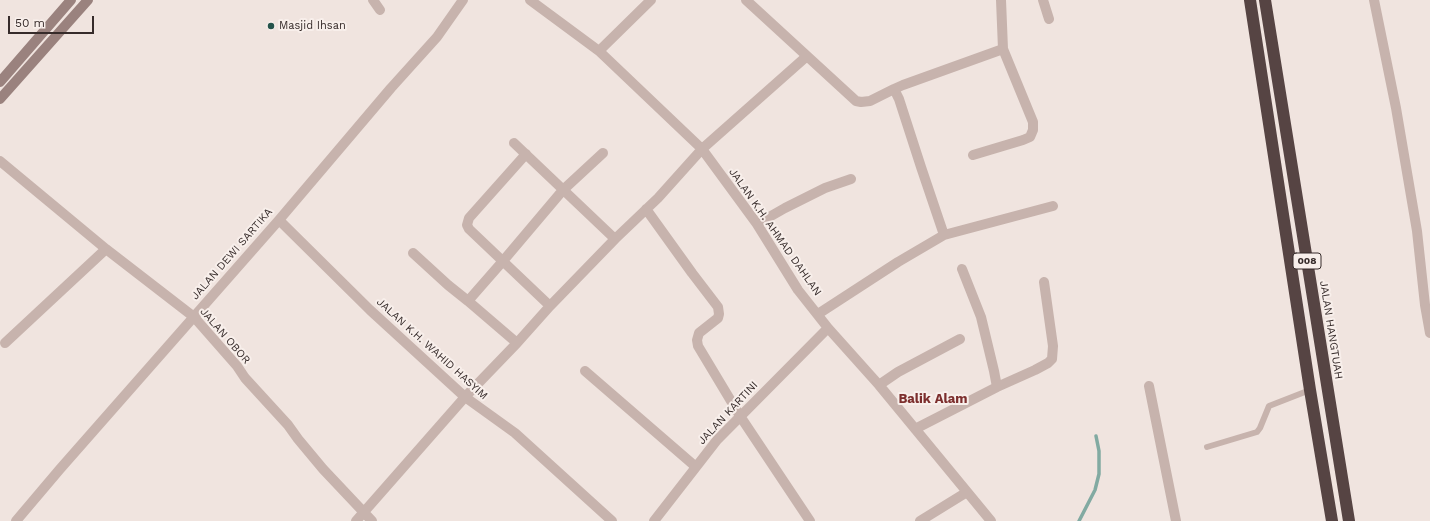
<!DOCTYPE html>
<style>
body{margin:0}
#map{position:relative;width:1430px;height:521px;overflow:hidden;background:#f0e4df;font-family:"Work Sans",sans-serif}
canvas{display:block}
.scale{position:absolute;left:8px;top:16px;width:86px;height:18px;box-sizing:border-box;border:2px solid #362b2a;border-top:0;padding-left:5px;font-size:12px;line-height:14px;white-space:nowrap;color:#362b2a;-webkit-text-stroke:3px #f8efeb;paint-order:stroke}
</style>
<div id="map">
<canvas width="1430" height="521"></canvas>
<div class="scale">50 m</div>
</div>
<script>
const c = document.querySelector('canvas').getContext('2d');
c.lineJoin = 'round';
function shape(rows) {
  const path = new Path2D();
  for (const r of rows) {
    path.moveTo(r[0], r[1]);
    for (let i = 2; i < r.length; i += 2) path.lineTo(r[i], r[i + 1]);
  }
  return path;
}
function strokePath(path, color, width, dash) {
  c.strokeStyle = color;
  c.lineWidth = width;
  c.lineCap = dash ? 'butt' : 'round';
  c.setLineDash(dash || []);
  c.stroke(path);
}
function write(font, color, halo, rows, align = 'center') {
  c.font = font + ' "Work Sans",sans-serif';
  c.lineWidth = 4;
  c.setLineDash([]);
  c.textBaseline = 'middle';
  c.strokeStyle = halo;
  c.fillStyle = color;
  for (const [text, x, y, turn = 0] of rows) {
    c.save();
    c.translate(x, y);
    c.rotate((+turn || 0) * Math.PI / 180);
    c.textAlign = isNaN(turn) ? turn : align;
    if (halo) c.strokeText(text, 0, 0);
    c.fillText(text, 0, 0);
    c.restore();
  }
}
strokePath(shape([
 [1079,521,1095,490,1099,474,1099,451,1096,436]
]), '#82aaa2', 3.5);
strokePath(shape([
 [1207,447,1257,432,1260,428,1269,406,1310,390]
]), '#c7b3ad', 6);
strokePath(shape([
 [373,0,380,10],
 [530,0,599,51,702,149,757,224,798,290,828,328,879,385,991,521],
 [746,0,856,101,861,102,870,101,894,89,899,99,921,167,944,235],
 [1001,0,1003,49],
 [1043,0,1049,19],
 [1374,0,1396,108,1417,231,1425,305,1430,333],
 [599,51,651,0],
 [894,89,903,85,1003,49,1033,122,1033,130,1030,137,1023,140,973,155],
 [514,143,615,239],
 [526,154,469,218,467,225,469,229,550,306],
 [0,161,106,249,194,317,237,366,245,378,288,425,298,439,323,469,372,521],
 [646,209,692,273,718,307,719,314,718,318,699,333,697,340,698,346,740,416,810,521],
 [279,220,370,310,465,397,515,433,612,521],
 [757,224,785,208,825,188,851,179],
 [413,253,448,285,468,301,517,343],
 [468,301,503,261,563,190,603,153],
 [818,314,898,262,944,235,1053,206],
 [5,343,106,249],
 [585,371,696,467],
 [879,385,898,372,960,339],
 [1149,386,1176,521],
 [997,387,1035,370,1048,363,1052,359,1053,346,1044,282],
 [915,429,997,387,994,371,981,317,962,269],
 [16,521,60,469,279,220,391,88,437,37,463,0],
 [356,521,465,397,517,343,550,306,615,239,658,198,702,149,807,56],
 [654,521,717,440,828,328],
 [920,521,967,492]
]), '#c7b3ad', 10);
strokePath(shape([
 [0,82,71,0],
 [0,99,88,0]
]), '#9a827e', 10);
strokePath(shape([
 [1250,0,1310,390,1332,521],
 [1265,0,1349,521]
]), '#564443', 12);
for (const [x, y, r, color] of [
 [271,26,4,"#25534b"]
]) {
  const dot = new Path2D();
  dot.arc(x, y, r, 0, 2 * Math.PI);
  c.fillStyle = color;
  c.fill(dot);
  strokePath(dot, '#f8efeb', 1.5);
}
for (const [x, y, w] of [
 [1307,261,28]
]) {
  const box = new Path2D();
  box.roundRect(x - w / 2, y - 8, w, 16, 3);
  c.fillStyle = '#f8efeb';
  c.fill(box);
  strokePath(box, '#362b2a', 1);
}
write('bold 10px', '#362b2a', null, [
 ["008",1307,261]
]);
write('11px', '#362b2a', '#f8efeb', [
 ["Masjid Ihsan",279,26]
], 'left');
write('11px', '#362b2a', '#f8efeb', [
 ["JALAN K.H. AHMAD DAHLAN",775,232,55],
 ["JALAN DEWI SARTIKA",232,254,-49],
 ["JALAN HANGTUAH",1331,330,81],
 ["JALAN OBOR",225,336,49],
 ["JALAN K.H. WAHID HASYIM",432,349,42],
 ["JALAN KARTINI",728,413,-47]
]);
write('bold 13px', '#7c2e2d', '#f8efeb', [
 ["Balik Alam",933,399]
]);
</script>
